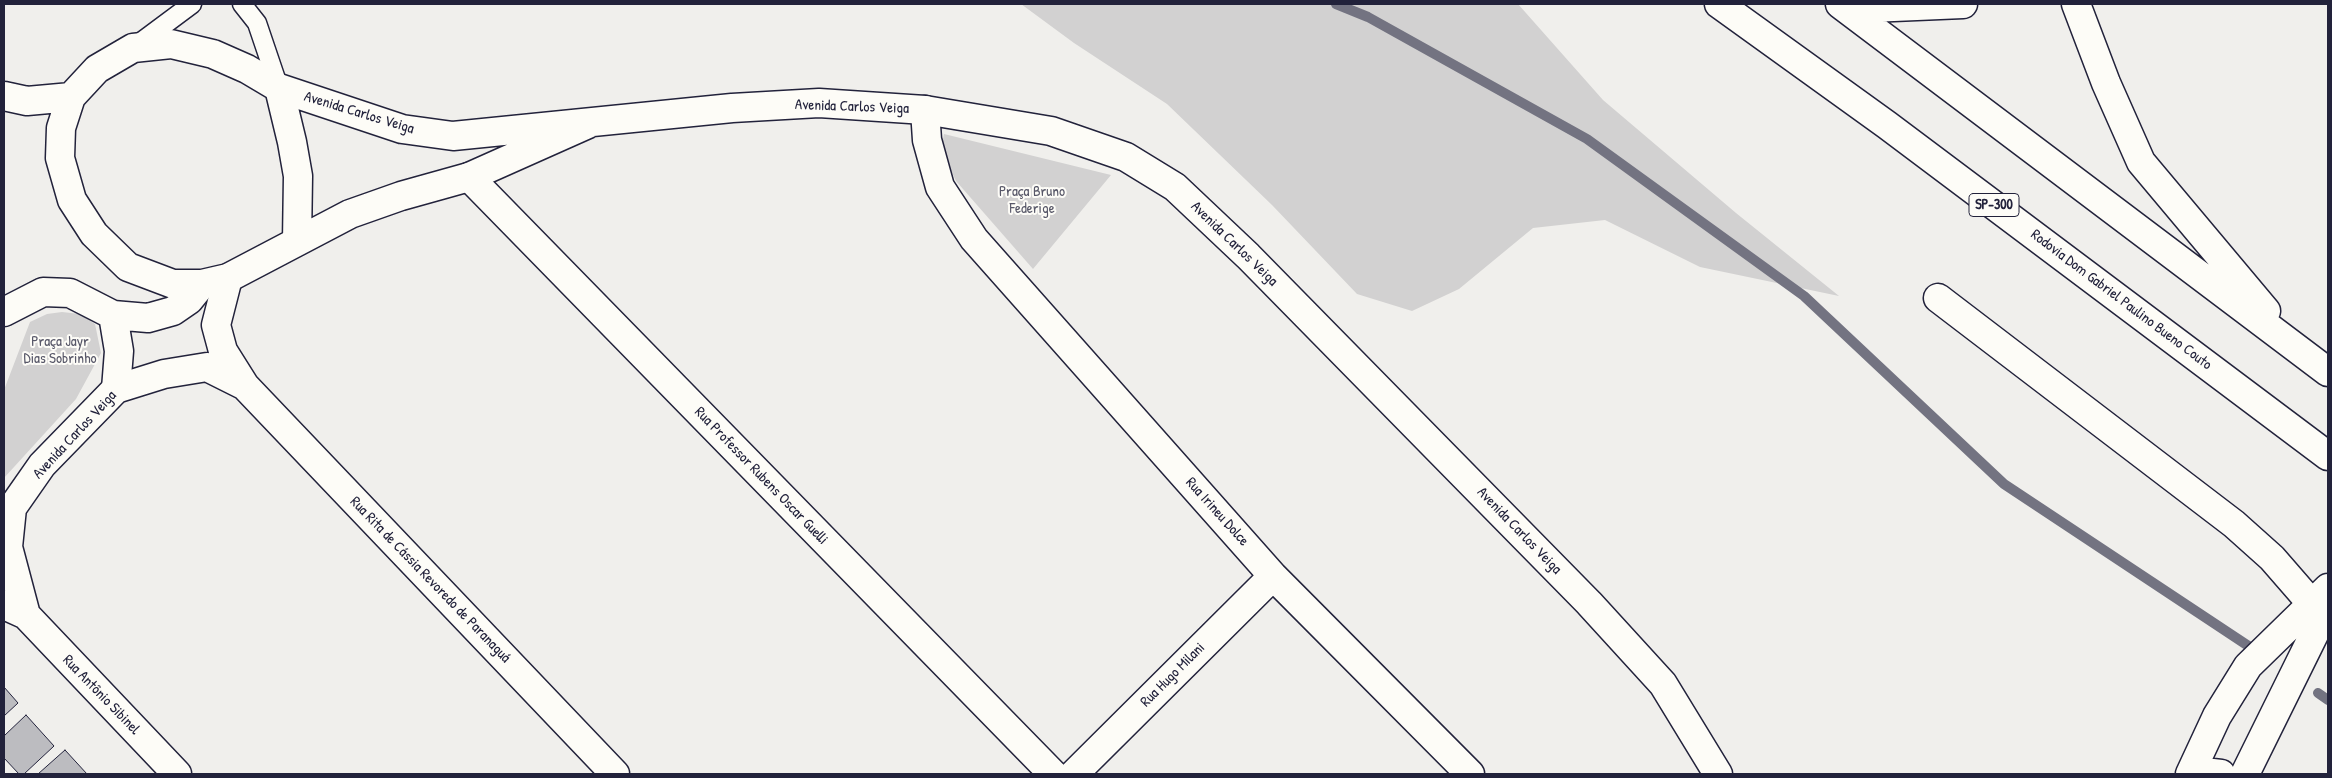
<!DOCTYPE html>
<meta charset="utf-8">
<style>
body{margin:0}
#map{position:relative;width:2332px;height:778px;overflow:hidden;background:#f0efec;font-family:"Patrick Hand",sans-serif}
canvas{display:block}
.frame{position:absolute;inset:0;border:5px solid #22223b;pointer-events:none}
</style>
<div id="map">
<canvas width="2332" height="778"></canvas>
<div class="frame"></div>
</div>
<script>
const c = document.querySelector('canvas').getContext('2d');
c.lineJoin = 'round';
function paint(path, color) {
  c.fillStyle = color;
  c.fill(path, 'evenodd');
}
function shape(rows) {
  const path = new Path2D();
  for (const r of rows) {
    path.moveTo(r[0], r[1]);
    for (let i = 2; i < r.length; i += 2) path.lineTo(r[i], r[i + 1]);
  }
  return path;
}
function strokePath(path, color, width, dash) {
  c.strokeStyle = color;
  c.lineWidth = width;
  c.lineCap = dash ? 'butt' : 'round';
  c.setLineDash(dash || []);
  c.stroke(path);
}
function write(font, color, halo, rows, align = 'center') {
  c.font = font + ' "Patrick Hand",sans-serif';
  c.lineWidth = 4;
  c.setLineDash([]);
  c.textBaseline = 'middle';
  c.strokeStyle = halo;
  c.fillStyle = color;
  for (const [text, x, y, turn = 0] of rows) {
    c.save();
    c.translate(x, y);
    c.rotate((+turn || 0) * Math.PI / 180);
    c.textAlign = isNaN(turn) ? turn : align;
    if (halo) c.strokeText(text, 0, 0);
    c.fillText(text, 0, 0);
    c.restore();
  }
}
paint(shape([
 [1021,4,1518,4,1603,100,1736,213,1839,296,1700,267,1605,220,1533,228,1459,289,1412,311,1357,294,1272,205,1167,104,1074,43],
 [944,134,1111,175,1033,269,956,181,941,150],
 [62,312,80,314,95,324,101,353,76,399,4,478,4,390,30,322,47,314]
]), '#d2d1d1');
strokePath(shape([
 [1336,4,1368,17,1587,139,1804,296,2004,484,2259,653],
 [2318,693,2328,700]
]), '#737381', 10);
const building = shape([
 [4,687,18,703,4,716,4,687],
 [26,715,54,746,24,774,19,774,4,758,4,736,26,715],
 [65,750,87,774,38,774,65,750]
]);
paint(building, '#bcbcc0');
strokePath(building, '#22223b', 1);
const service = shape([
 [242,4,257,23,279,88],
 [137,45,192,4]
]);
const minor = shape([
 [1938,298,2234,524,2272,558,2312,604]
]);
const tertiary = shape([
 [925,110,927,140,940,187,974,239,1273,576,1470,774],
 [469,177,1053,774],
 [228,278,216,325,223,351,245,386,615,774],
 [12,508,8,547,26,615],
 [4,516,12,508,42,465,116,389,164,374,207,367,245,386],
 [4,605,26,615,177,774],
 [1074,774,1273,576]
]);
const secondary = shape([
 [279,88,292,142,298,176,297,241],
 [4,96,27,101,71,97],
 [588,124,469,177,401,196,350,214,228,278,202,284,173,284,128,267,94,234,72,200,60,158,61,128,71,97,97,69,133,48,171,44,213,54,247,69,279,88,402,129,453,136,732,108,819,103,925,110,1051,131,1126,157,1175,187,1248,256,1589,603,1663,684,1718,774],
 [4,312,43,292,70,293,113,315,148,318,173,311,189,300,202,284],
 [113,315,119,351,116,389],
 [2190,774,2217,716,2248,666,2328,588],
 [2195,774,2204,772,2221,774],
 [2245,774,2328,606]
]);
const motorway = shape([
 [1719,4,1887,125,2328,456],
 [1840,4,2328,372],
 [2076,4,2106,83,2141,162,2266,311],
 [1847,9,1963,4]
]);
strokePath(service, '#22223b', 21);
strokePath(minor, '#22223b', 31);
strokePath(tertiary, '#22223b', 31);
strokePath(secondary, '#22223b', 31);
strokePath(motorway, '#22223b', 31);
strokePath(service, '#fdfcf7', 18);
strokePath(minor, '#fdfcf7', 28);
strokePath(tertiary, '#fdfcf7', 28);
strokePath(secondary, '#fdfcf7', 28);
strokePath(motorway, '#fdfcf7', 28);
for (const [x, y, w] of [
 [1994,205,50]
]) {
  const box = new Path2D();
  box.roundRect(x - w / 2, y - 11.5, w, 23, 4);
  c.fillStyle = '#fdfcf7';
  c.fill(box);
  strokePath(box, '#22223b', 1);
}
write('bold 14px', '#22223b', null, [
 ["SP-300",1994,205]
]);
write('15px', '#22223b', '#fdfcf7', [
 ["Avenida Carlos Veiga",852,107,2],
 ["Avenida Carlos Veiga",359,113,17],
 ["Avenida Carlos Veiga",1234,244,44],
 ["Rodovia Dom Gabriel Paulino Bueno Couto",2121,300,37],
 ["Avenida Carlos Veiga",75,435,-47],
 ["Rua Professor Rubens Oscar Guelli",761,476,46],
 ["Rua Irineu Dolce",1217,512,48],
 ["Avenida Carlos Veiga",1519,531,46],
 ["Rua Rita de Cássia Revoredo de Paranaguá",430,580,46],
 ["Rua Hugo Milani",1173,675,-45],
 ["Rua Antônio Sibinel",101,695,46]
]);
write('15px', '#575768', '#fdfcf7', [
 ["Praça Bruno",1032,192],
 ["Federige",1032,209],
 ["Praça Jayr",60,342],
 ["Dias Sobrinho",60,359]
]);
</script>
